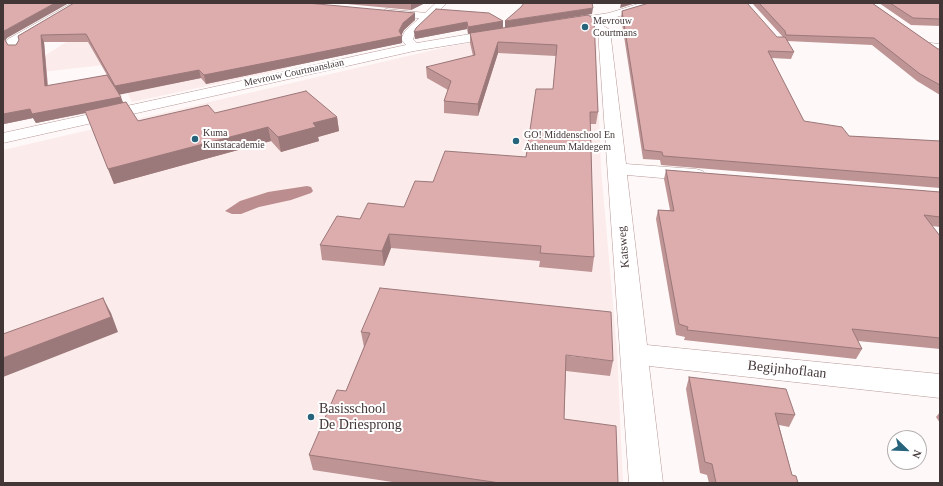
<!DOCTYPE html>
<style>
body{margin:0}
#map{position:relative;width:943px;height:486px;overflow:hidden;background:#fff8f8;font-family:Georgia,serif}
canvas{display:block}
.frame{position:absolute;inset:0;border:4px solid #433636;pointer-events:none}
.north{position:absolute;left:887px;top:430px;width:40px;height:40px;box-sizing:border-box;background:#fff;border:1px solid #b4afaf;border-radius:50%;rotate:113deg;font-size:11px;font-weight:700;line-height:16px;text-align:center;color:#433636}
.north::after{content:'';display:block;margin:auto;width:14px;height:18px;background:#27647b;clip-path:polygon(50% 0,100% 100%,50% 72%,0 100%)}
</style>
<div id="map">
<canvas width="943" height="486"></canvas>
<div class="frame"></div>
<div class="north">N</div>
</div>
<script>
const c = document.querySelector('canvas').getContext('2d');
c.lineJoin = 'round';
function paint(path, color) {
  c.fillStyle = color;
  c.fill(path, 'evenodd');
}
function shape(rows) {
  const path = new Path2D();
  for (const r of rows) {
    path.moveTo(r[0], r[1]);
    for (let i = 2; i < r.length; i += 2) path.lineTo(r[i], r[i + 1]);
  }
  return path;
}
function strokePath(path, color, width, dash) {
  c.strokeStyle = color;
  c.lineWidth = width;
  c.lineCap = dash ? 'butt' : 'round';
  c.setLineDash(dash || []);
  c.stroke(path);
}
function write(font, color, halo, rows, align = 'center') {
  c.font = font + ' Georgia,serif';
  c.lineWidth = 4;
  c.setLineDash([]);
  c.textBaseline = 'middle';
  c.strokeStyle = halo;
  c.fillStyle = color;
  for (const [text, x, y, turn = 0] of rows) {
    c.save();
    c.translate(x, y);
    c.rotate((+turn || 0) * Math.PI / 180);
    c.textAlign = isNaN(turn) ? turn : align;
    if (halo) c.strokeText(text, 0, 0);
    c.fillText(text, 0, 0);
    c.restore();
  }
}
paint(shape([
 [128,3,264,39,290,68,132,102,113,64,14,75],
 [559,30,596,33,601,168,617,350,623,483,3,483,3,150,451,46]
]), '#fcebeb');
paint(shape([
 [307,186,311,187,313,191,311,193,291,200,259,207,241,214,232,214,225,211,240,201,268,192]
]), '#bc8d8e');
const service = shape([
 [930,43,940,44,940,50,927,48,925,46,930,43]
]);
const minor = shape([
 [72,3,84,3,19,43,21,48,19,51,11,51,6,42,8,39,72,3],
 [386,9,426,13,431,16,426,19,382,14,381,12,386,9],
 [588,16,610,30,626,164,696,169,703,171,705,175,703,179,696,181,627,175,647,345,940,374,940,398,649,366,663,483,629,483,598,31,582,19,588,16]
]);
const tertiary = shape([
 [436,3,447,3,415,34,413,39,417,43,500,29,506,33,500,37,414,51,3,143,3,133,406,45,401,39,405,31,436,3],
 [641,3,657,3,656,5,610,19,563,26,557,23,563,20,609,13,641,3]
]);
strokePath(service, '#b79898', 1);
strokePath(minor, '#b79898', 1);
strokePath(tertiary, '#b79898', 1);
paint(service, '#fff');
paint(minor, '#fff');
paint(tertiary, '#fff');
paint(shape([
 [3,3,7,38,5,41,8,45,16,45,19,40,18,36,415,13,415,20,404,30,401,35,402,43,206,84,201,78,119,94,123,103,138,121,215,113,337,117,339,131,318,137,319,141,281,152,271,141,114,184,86,113,36,123,33,118,4,124,3,121],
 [44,42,88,42,107,75,48,86],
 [336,3,425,3,411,10],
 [752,3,872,3,938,49,940,49,940,95,917,81,872,45,787,41,794,52,791,59,771,58,804,121,849,136,940,141,940,188,661,165,660,160,643,159,621,17,622,11,777,37,783,37],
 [879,3,940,3,940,26,911,25],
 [436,9,503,21,503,28,468,34,467,29,415,39],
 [588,15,598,112,596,124,590,124,594,257,592,272,539,267,540,261,391,248,384,266,322,260,320,245,360,219,404,207,433,182,526,157,553,89,556,56,498,53,478,116,444,113,444,101,448,90,427,78,426,67,473,56,470,43,470,33],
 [666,170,940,192,940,227,932,226,940,236,940,349,858,341,862,349,856,359,684,340,685,337,676,335,656,219,658,210,670,210,664,179],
 [361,332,613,361,610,376,566,371,564,419,618,483,399,483,313,470,309,455,346,391,364,347],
 [689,377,795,415,789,427,779,425,792,475,798,483,709,483,707,475,700,473,686,389],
 [940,412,940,423,936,417]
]), '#be9495');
paint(shape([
 [55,3,69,3,7,38,5,41,3,37,3,32,4,31],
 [412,3,425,3,411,10,411,4],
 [621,3,636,3,620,8],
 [593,8,592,14,505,28,505,21],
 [415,13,415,20,404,30,401,36,402,36,402,43,206,84,204,75,399,31,403,23],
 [503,21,503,28,468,34,468,27],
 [467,22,467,29,415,39,414,32],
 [41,35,44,42,48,95,45,86],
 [498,42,498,53,478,116,478,104],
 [199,70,201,78,118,95,115,86],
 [121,97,124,105,36,123,33,118,4,124,3,121,3,114,30,109],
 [337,117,339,131,318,137,319,141,281,152,278,137,313,123],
 [268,127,271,141,114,184,108,169],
 [389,234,391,248,384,266,382,251],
 [103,298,111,313,118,332,3,377,3,358]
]), '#9b7879');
const building = shape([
 [3,3,55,3,4,31,3,32,3,3],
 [74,3,307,3,415,13,403,23,399,31,402,36,204,75,199,70,115,86,86,34,41,35,45,86,107,75,121,97,32,114,30,109,3,114,3,37,8,45,16,45,19,40,18,36,74,3],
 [524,3,592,3,593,8,505,21,521,7,524,3],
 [649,3,747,3,777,37,785,37,794,52,768,51,804,121,842,127,849,136,940,141,940,178,663,156,662,152,644,150,622,11,649,3],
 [759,3,872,3,938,49,940,49,940,85,920,74,874,38,786,35,785,31,759,3],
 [890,3,940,3,940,19,913,18,890,3],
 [436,9,489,13,503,21,468,27,467,22,414,32,416,28,436,9],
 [588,15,594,19,598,112,590,112,594,257,540,253,541,246,389,234,382,251,320,245,337,216,360,219,368,203,404,207,415,181,433,182,445,151,526,157,536,89,553,89,557,45,498,42,478,104,444,101,451,81,426,67,475,55,470,33,588,15],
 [306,91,337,117,313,123,316,127,278,137,268,127,108,169,85,111,126,102,138,121,208,105,215,113,306,91],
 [666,170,940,192,940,217,924,215,940,236,940,338,852,329,862,349,687,330,688,327,679,324,658,210,674,211,666,170],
 [380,288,611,312,613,361,566,355,564,419,616,426,618,483,500,483,309,455,337,390,346,391,370,333,361,332,380,288],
 [103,298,111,317,3,358,3,334,103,298],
 [689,377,786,389,795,415,775,413,792,475,796,476,798,483,716,483,712,464,705,462,689,377]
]);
paint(building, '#ddacad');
strokePath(building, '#9b7879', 1);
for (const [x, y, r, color] of [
 [585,27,4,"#27647b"],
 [195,139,4,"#27647b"],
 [516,141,4,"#27647b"],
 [311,417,4,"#27647b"]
]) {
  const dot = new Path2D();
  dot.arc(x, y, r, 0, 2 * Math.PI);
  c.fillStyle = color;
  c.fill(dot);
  strokePath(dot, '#fff', 1.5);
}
write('10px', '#433636', '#fff', [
 ["Mevrouw",593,21],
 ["Courtmans",593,33],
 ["Kuma",203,133],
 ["Kunstacademie",203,145],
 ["GO! Middenschool En",524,135],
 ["Atheneum Maldegem",524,147]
], 'left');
write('10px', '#433636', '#fff', [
 ["Mevrouw Courtmanslaan",294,73,-12]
]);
write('12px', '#433636', '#fff', [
 ["Katsweg",624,247,-95]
]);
write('14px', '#433636', '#fff', [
 ["Begijnhoflaan",787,370,6]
]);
write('14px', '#433636', '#fff', [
 ["Basisschool",319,409],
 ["De Driesprong",319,425]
], 'left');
</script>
